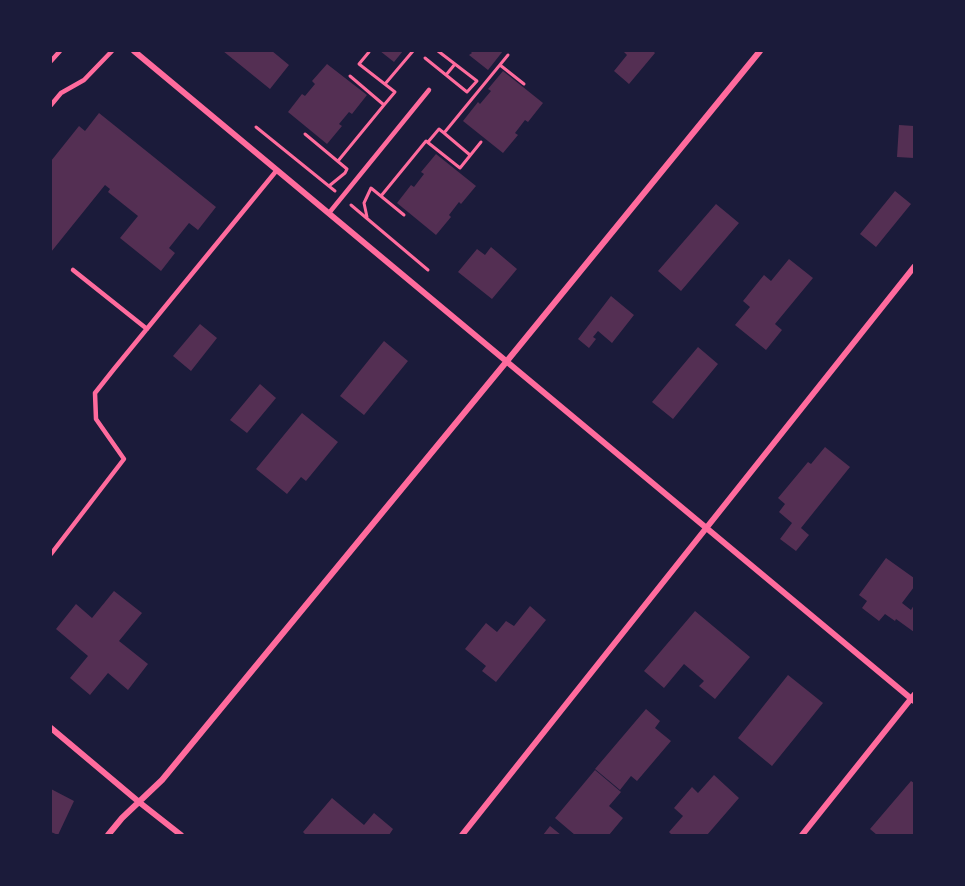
<!DOCTYPE html>
<style>
body{margin:0}
#map{position:relative;width:965px;height:886px;overflow:hidden;background:#1b1b3a;font-family:Barlow,sans-serif}
canvas{display:block}
.frame{position:absolute;inset:0;border:52px solid #1b1b3a;pointer-events:none}
</style>
<div id="map">
<canvas width="965" height="886"></canvas>
<div class="frame"></div>
</div>
<script>
const c = document.querySelector('canvas').getContext('2d');
c.lineJoin = 'round';
function paint(path, color) {
  c.fillStyle = color;
  c.fill(path, 'evenodd');
}
function shape(rows) {
  const path = new Path2D();
  for (const r of rows) {
    path.moveTo(r[0], r[1]);
    for (let i = 2; i < r.length; i += 2) path.lineTo(r[i], r[i + 1]);
  }
  return path;
}
function strokePath(path, color, width, dash) {
  c.strokeStyle = color;
  c.lineWidth = width;
  c.lineCap = dash ? 'butt' : 'round';
  c.setLineDash(dash || []);
  c.stroke(path);
}
paint(shape([
 [223,51,272,51,289,65,270,89],
 [380,51,403,51,394,62],
 [470,51,503,51,488,70,469,55,472,53],
 [623,51,653,51,655,53,629,84,614,71,627,55],
 [327,64,367,95,352,114,349,112,339,124,342,126,327,144,288,112,302,94,305,96,315,84,312,81],
 [503,71,543,103,528,122,525,120,515,133,518,135,503,153,463,121,478,102,480,104,491,91,488,89],
 [99,113,216,207,198,230,189,223,169,248,175,253,161,271,120,238,138,216,108,192,110,189,105,185,51,252,51,161,79,126,85,131],
 [899,125,914,126,914,158,897,157],
 [436,154,476,186,461,204,459,202,449,215,451,217,436,235,397,203,411,185,414,187,424,174,421,172],
 [895,191,911,204,876,247,860,234],
 [716,204,739,223,681,291,658,271],
 [491,247,517,269,492,299,458,272,477,249,485,255],
 [789,259,813,278,775,324,782,330,766,350,735,325,750,307,743,301,764,275,771,281],
 [611,296,634,315,612,343,598,331,593,337,596,339,589,348,578,339],
 [200,324,217,338,191,371,173,356],
 [384,341,408,361,364,415,340,396],
 [698,347,718,364,673,419,652,402],
 [260,384,276,398,247,433,230,420],
 [302,413,338,442,306,481,301,477,287,494,256,469],
 [825,447,850,467,801,528,809,535,796,551,780,539,792,523,779,512,785,504,778,498,808,462,811,464],
 [886,558,914,578,914,587,902,603,911,610,914,605,914,632,896,619,895,621,885,614,879,621,862,608,867,601,859,595],
 [114,591,142,613,119,641,148,664,128,690,108,673,90,695,70,678,88,656,56,629,76,604,92,618],
 [530,606,546,620,496,682,482,671,486,666,465,649,486,623,497,632,506,621,514,626],
 [695,611,750,657,715,699,699,686,704,681,684,664,664,688,644,671],
 [788,675,823,703,772,766,738,738],
 [646,709,660,721,655,728,671,741,637,781,631,776,620,790,595,769],
 [595,770,621,792,609,806,623,818,609,835,575,835,555,818],
 [714,775,739,798,707,835,672,835,669,832,683,816,674,808,692,787,698,793],
 [911,781,914,783,914,835,877,835,870,829],
 [51,789,74,801,58,835,51,832],
 [332,798,364,825,374,813,393,829,389,835,306,835,303,832],
 [550,826,561,835,543,835]
]), '#542f53');
strokePath(shape([
 [369,52,359,64,395,92,384,105],
 [425,58,467,92,477,81,438,51],
 [500,65,524,84],
 [446,75,455,64],
 [385,84,413,51],
 [256,127,335,191],
 [305,134,347,169,345,173,329,186],
 [428,142,439,129,444,133],
 [470,155,444,133,508,55],
 [338,161,384,105,350,76],
 [381,196,426,141,460,168,481,142],
 [351,205,428,270],
 [367,217,364,203,371,188,404,215]
]), '#ff6b9d', 3);
strokePath(shape([
 [51,61,60,51],
 [51,105,61,93,84,80,112,51],
 [329,213,429,90],
 [73,270,147,329],
 [51,554,124,459,96,419,95,393,114,369,277,170]
]), '#ff6b9d', 4.5);
strokePath(shape([
 [134,51,914,701],
 [51,728,139,802,181,835],
 [108,835,122,818,162,780,507,361,760,51],
 [462,835,914,267],
 [802,835,914,695]
]), '#ff6b9d', 6);
</script>
